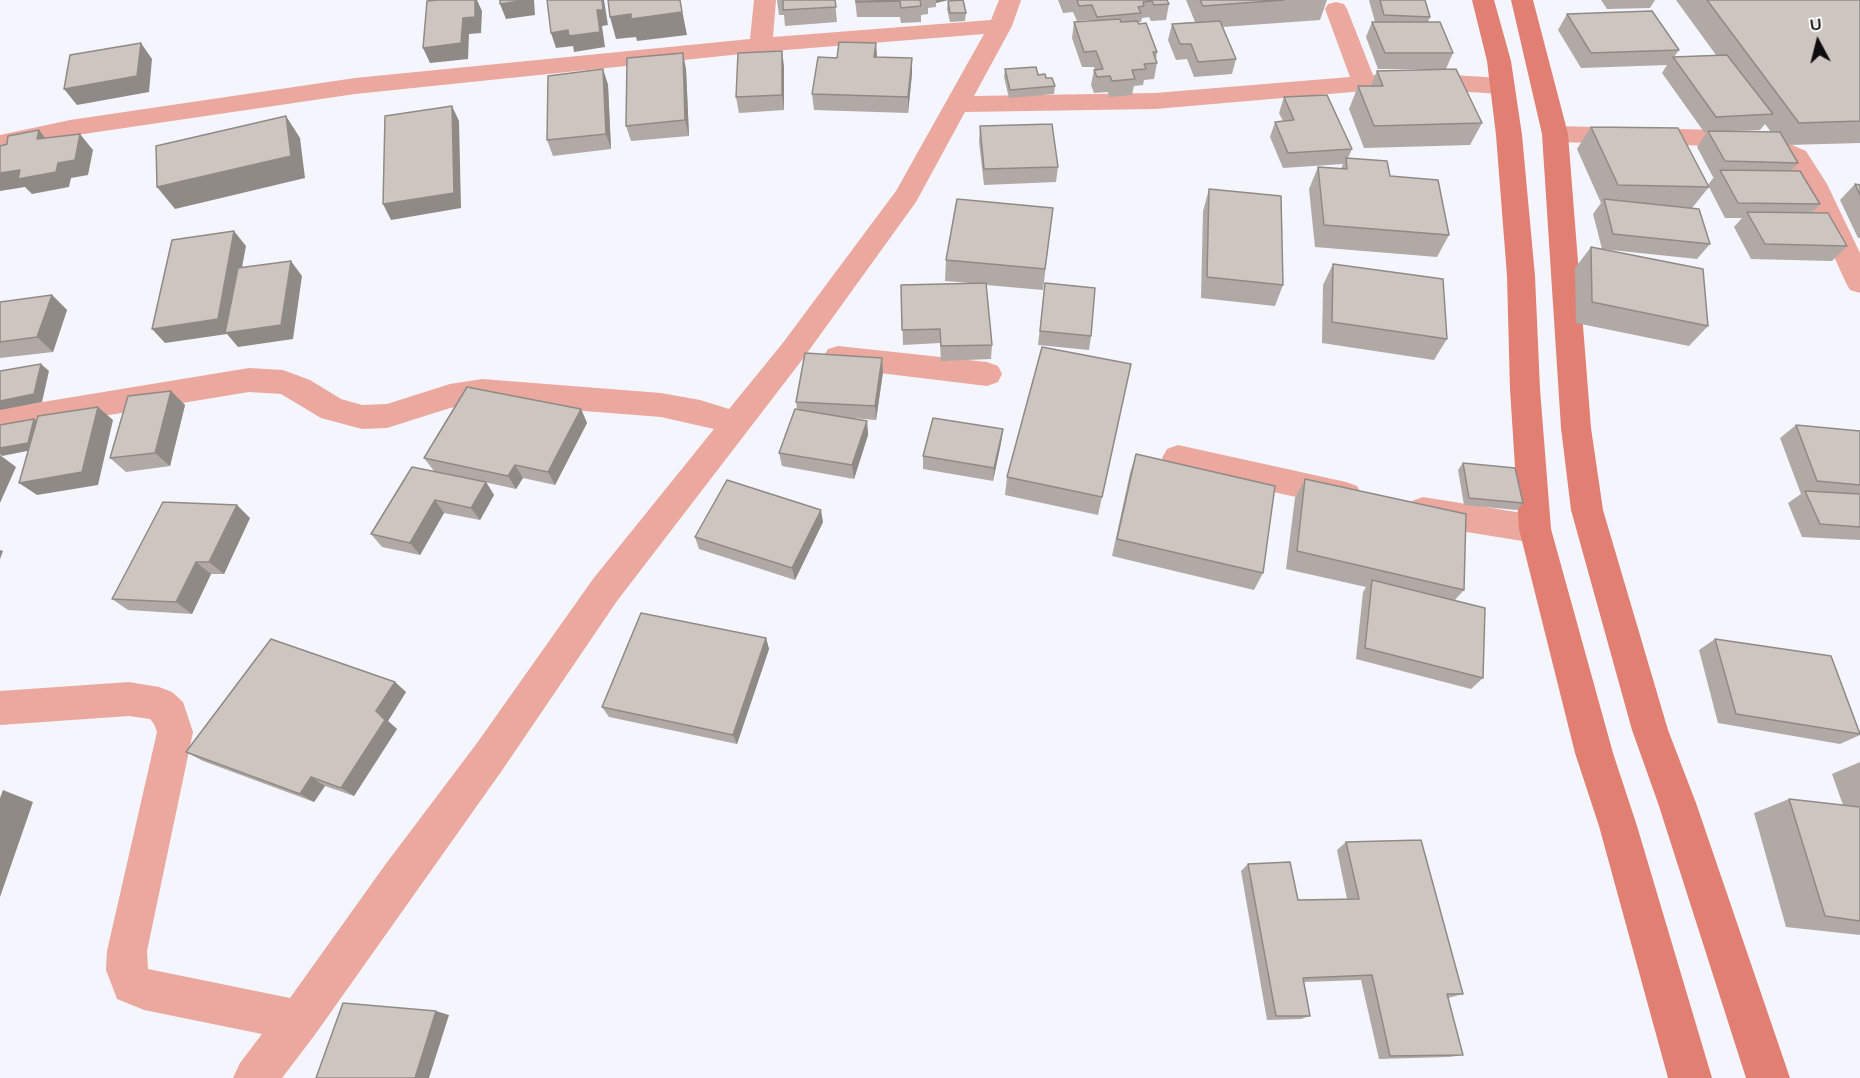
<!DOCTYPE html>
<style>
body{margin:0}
#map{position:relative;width:1860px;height:1078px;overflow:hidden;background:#f5f5fe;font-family:Mulish,sans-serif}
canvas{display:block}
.north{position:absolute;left:1788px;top:12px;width:60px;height:60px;-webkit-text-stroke:4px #fff;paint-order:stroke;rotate:353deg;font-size:16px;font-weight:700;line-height:24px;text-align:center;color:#0e0e11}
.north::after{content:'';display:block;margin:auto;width:21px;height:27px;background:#0e0e11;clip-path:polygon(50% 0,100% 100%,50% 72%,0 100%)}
</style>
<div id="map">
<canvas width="1860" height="1078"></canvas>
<div class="north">U</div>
</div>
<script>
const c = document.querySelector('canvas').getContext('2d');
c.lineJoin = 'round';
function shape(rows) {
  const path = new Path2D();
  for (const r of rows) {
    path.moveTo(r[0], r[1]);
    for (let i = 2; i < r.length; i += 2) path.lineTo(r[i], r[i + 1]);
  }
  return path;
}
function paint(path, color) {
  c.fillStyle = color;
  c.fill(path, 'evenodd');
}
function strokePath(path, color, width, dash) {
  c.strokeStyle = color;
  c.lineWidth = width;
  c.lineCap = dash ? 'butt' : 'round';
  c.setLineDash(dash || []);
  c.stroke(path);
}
paint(shape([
 [754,0,776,0,773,37,991,20,999,0,1021,0,1012,26,974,96,1155,93,1350,77,1325,9,1328,4,1336,2,1344,4,1347,9,1373,75,1419,73,1502,78,1511,81,1514,86,1511,91,1502,94,1419,89,1364,91,1155,109,965,112,916,202,802,360,617,601,503,769,314,1036,282,1078,233,1078,240,1063,262,1034,144,1010,117,999,106,970,107,951,157,732,154,724,150,719,129,716,0,725,0,691,129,682,159,687,172,692,183,702,193,732,147,951,148,969,290,998,385,865,477,743,593,579,714,429,661,417,482,403,450,408,387,428,362,429,321,418,281,394,249,392,0,433,0,409,249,368,283,370,310,380,341,399,362,405,387,404,450,384,482,379,661,393,700,400,729,409,782,344,896,191,984,34,761,52,355,94,70,136,0,151,0,135,70,120,355,78,750,39,754,0],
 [1555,126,1760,131,1806,151,1827,184,1860,253,1860,293,1850,290,1846,283,1801,184,1788,163,1756,147,1555,142,1546,140,1542,134,1546,128,1555,126],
 [838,346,987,362,998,366,1002,374,998,382,987,386,838,368,828,365,823,357,828,349,838,346],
 [1178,445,1346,482,1357,486,1362,495,1357,504,1346,508,1178,471,1167,467,1162,458,1167,449,1178,445],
 [1423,497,1535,515,1547,519,1551,529,1547,539,1535,543,1423,525,1412,521,1407,511,1412,501,1423,497]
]), '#eba89e');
paint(shape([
 [1472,0,1494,0,1511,61,1522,135,1535,276,1540,389,1551,529,1613,753,1637,826,1712,1078,1668,1078,1599,826,1575,753,1519,529,1510,389,1507,276,1496,135,1487,61,1472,0],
 [1511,0,1533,0,1568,134,1591,428,1603,510,1668,730,1696,803,1790,1078,1746,1078,1658,803,1632,730,1571,510,1561,428,1542,134,1511,0]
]), '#e07f72');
paint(shape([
 [777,0,835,0,837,22,785,26,784,15,779,15],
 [855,0,948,0,936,3,936,7,928,8,928,14,921,15,921,22,901,23,900,17,857,17],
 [1058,0,1167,0,1169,4,1166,20,1151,21,1149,17,1142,18,1141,22,1139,22,1139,24,1157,52,1156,60,1157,63,1154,79,1144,80,1143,85,1134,86,1132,95,1109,97,1108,92,1094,93,1091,85,1094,70,1095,70,1094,67,1082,67,1072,38,1074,22,1090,21,1090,20,1077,21,1073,12,1063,13],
 [1186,0,1327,0,1320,20,1222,27,1236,59,1232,74,1194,77,1187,59,1176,60,1168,40,1172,24,1195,22],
 [1369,0,1425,0,1430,17,1428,22,1453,53,1446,69,1378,69,1366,37,1372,22,1375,22],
 [1601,0,1655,0,1650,8,1607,9],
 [1676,0,1860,0,1860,143,1788,145,1798,163,1791,171,1820,204,1812,213,1847,246,1832,261,1751,259,1734,227,1742,218,1725,218,1709,187,1692,208,1710,244,1697,259,1602,249,1593,214,1601,203,1577,149,1591,127,1708,185,1714,177,1713,177,1697,147,1707,132,1704,132,1662,73,1667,65,1581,68,1558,30,1567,14,1679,50,1674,57,1716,55],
 [1765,124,1771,132,1728,131,1760,130],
 [948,1,966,13,965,21,950,22,947,9],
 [876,43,877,57,912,74,908,113,814,110,812,94,837,58],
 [784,66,784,110,739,113,736,97],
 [603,69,608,85,611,149,553,156,547,140],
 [686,69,689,136,631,141,626,126],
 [1005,69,1038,75,1046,78,1055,86,1054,94,1009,98,1004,77],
 [1377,71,1482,123,1470,145,1364,148,1349,109,1358,86,1371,86],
 [1284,97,1352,149,1348,158,1390,176,1449,235,1437,257,1315,247,1309,189,1318,167,1341,169,1343,164,1283,168,1270,137,1275,122,1283,121,1279,113],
 [980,126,1058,167,1056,182,984,185,979,142],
 [1855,184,1860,185,1860,238,1858,238,1840,200],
 [1209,189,1283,285,1275,306,1201,298,1203,211],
 [1053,208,1043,290,986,285,992,345,991,359,941,361,940,343,903,345,901,285,970,283,945,281,946,260],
 [1591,247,1708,326,1689,346,1576,323,1575,268],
 [1333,264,1447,339,1434,360,1322,343,1323,285],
 [1045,283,1091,336,1089,350,1038,345],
 [52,295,67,310,53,352,0,358,0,302],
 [883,372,876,420,852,418,867,421,868,435,854,479,782,466,779,453,797,409,796,402],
 [171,391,185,405,170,466,126,472,110,458],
 [581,409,587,423,555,485,523,478,516,489,434,471,424,458],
 [1796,425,1860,431,1860,540,1802,537,1788,503,1801,494,1780,438],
 [1003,429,1001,443,993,481,923,469,923,456],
 [1136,454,1263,573,1254,590,1112,556,1130,473],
 [1463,463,1523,503,1517,510,1464,505,1458,470],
 [412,467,486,482,494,495,480,520,444,513,420,555,382,547,371,534],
 [1007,477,1102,497,1098,515,1005,495],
 [1305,479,1464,590,1454,601,1483,678,1471,689,1356,659,1363,592,1366,587,1286,569,1295,498],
 [250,518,224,574,211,574,192,614,128,610,112,599],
 [823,522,795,580,699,549,695,537],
 [766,638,769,649,737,744,609,717,602,707],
 [1715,639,1860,732,1860,735,1840,744,1718,723,1699,650],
 [395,682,406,692,388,721,397,729,354,796,325,786,314,802,203,761,186,752],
 [1860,762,1860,935,1786,927,1754,813,1789,799,1843,805,1832,774],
 [1346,842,1463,994,1448,998,1463,1055,1449,1057,1379,1059,1361,980,1304,982,1310,1016,1301,1019,1267,1020,1241,871,1248,864,1298,900,1347,899,1337,850]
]), '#b0a9a5');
paint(shape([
 [475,0,477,0,482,11,481,33,469,34,468,59,430,63,423,48,463,18],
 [527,0,534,0,535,15,506,19,500,4],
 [602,0,604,0,608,25,602,26,605,47,574,52,573,46,556,48,551,33,597,10],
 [680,0,687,35,637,41,636,37,616,39,610,17],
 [936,0,948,0,936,3],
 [141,43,152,59,149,92,77,105,64,89],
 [876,43,877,59,874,57],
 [782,51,784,66,784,110,782,95],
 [683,53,686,69,689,136,685,120],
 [912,58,912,74,908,113,908,97],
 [603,69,608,85,611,149,606,134],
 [452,106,459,121,461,208,391,220,383,204],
 [286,116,300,138,305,178,175,209,157,187],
 [39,130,52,146,37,139],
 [80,134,93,150,88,175,71,178,69,187,32,194,25,187,0,191,0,173,58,163],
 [234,231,246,246,230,332,291,261,302,276,293,339,238,347,227,334,165,343,152,329],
 [52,295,67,310,53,352,37,337],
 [882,358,883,372,876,420,875,406],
 [41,364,49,371,42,402,0,410,0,401],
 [171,391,185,405,170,466,155,453],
 [98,407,113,420,98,485,37,495,19,483],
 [581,409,587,423,555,485,548,472],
 [34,419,42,426,37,449,2,456,0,454,0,448],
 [867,421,868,435,854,479,852,465],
 [1003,429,1001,443,993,481,994,468],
 [0,455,16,467,0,503],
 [515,465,523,478,516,489,508,476],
 [486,482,494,495,480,520,471,508],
 [435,500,444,513,420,555,410,543],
 [237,505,250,518,224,574,209,562],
 [821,510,823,522,795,580,792,568],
 [0,550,3,551,0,559],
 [196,562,211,574,192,614,176,602],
 [766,638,769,649,737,744,733,735],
 [395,682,406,692,388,721,397,729,354,796,341,788,376,711],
 [311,777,325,786,314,802,300,794],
 [3,790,33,802,0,897,0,798],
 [436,1011,449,1015,429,1078,415,1078]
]), '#908a86');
const building = shape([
 [438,0,475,0,475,17,463,18,461,43,423,48,427,1,438,0],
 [500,0,527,0,500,4,500,0],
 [547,0,602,0,603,10,597,10,600,32,569,36,568,30,551,33,547,0],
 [608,0,680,0,682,12,631,19,631,14,610,17,608,0],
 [783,0,835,0,836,7,783,10,783,0],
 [856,0,920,0,921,6,901,8,900,1,856,2,856,0],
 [963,0,966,13,950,13,948,1,963,0],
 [1077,0,1167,0,1169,4,1154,5,1152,1,1143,2,1144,6,1138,7,1141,13,1097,17,1092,5,1079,6,1077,0],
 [1200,0,1284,0,1203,6,1200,0],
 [1380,0,1425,0,1430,17,1384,15,1380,0],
 [1707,0,1860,0,1860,121,1799,123,1707,0],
 [1652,11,1679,50,1591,53,1567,14,1652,11],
 [1120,19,1121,22,1137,21,1139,24,1146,23,1157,52,1153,52,1157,63,1144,64,1146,69,1132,70,1135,79,1112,81,1110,76,1097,77,1094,70,1103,69,1096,51,1084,52,1074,22,1120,19],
 [1220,21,1236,59,1198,62,1191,44,1180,44,1172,24,1220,21],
 [1372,22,1440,22,1453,53,1385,53,1372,22],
 [839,42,876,43,874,57,912,58,908,97,812,94,818,57,837,58,839,42],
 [141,43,137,76,64,89,70,55,141,43],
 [782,51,782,95,736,97,738,53,782,51],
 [683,53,685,120,626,126,627,58,683,53],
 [1727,55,1773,114,1716,117,1673,57,1727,55],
 [1036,67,1038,75,1045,74,1046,78,1052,78,1055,86,1010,90,1005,69,1036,67],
 [603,69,606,134,547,140,548,76,603,69],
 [1456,69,1482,123,1374,126,1358,86,1383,86,1377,71,1456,69],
 [1327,95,1352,149,1288,153,1275,122,1294,120,1284,97,1327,95],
 [452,106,454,193,383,204,385,116,452,106],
 [286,116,291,156,157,187,156,146,286,116],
 [1052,124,1058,167,984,169,980,126,1052,124],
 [1591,127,1678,128,1709,187,1618,185,1591,127],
 [39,130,37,139,80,134,75,160,58,163,56,172,18,179,20,170,0,173,0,146,7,144,8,136,39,130],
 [1708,131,1780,132,1798,163,1725,161,1708,131],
 [1346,158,1387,161,1390,176,1438,180,1449,235,1324,225,1318,167,1347,169,1346,158],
 [1720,170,1800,171,1820,204,1738,203,1720,170],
 [1855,184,1860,185,1860,195,1855,184],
 [1209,189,1281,196,1283,285,1207,277,1209,189],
 [957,199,1053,208,1045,269,946,260,957,199],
 [1604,199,1699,209,1710,244,1613,234,1604,199],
 [1747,212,1828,213,1847,246,1765,244,1747,212],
 [234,231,218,319,152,329,172,240,234,231],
 [1591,247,1703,269,1708,326,1592,302,1591,247],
 [291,261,281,325,225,333,238,268,291,261],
 [1333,264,1443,279,1447,339,1332,322,1333,264],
 [986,283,992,345,941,346,940,329,902,330,901,285,986,283],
 [1045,283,1095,288,1091,336,1040,331,1045,283],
 [52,295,37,337,0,342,0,302,52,295],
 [1042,347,1131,364,1102,497,1007,477,1042,347],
 [805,353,882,358,875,406,796,402,805,353],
 [41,364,34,394,0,401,0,371,41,364],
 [467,387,581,409,548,472,515,465,508,476,424,458,467,387],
 [171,391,155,453,110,458,128,396,171,391],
 [98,407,82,472,19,483,38,416,98,407],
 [795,409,867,421,852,465,779,453,795,409],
 [933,418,1003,429,994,468,923,456,933,418],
 [34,419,28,443,0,448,0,425,34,419],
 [1796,425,1860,431,1860,485,1817,481,1796,425],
 [1136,454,1275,486,1263,573,1117,539,1136,454],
 [1463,463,1515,468,1523,503,1469,498,1463,463],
 [412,467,486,482,471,508,435,500,410,543,371,534,412,467],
 [1305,479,1466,514,1464,590,1297,551,1305,479],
 [727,480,821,510,792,568,695,537,727,480],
 [1805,491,1860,494,1860,527,1820,524,1805,491],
 [163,502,237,505,209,562,196,562,176,602,112,599,163,502],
 [1372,580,1485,608,1483,678,1365,648,1372,580],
 [641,613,766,638,733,735,602,707,641,613],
 [271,639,395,682,376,711,385,720,341,788,311,777,300,794,186,752,271,639],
 [1715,639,1831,656,1860,734,1736,714,1715,639],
 [1789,799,1860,807,1860,921,1825,916,1789,799],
 [1421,840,1463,994,1447,994,1463,1055,1390,1056,1372,975,1303,978,1310,1016,1276,1016,1248,864,1290,862,1298,900,1359,899,1346,842,1421,840],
 [343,1003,436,1011,415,1078,316,1078,343,1003]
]);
paint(building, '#cdc5c0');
strokePath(building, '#908a86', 1.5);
</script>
